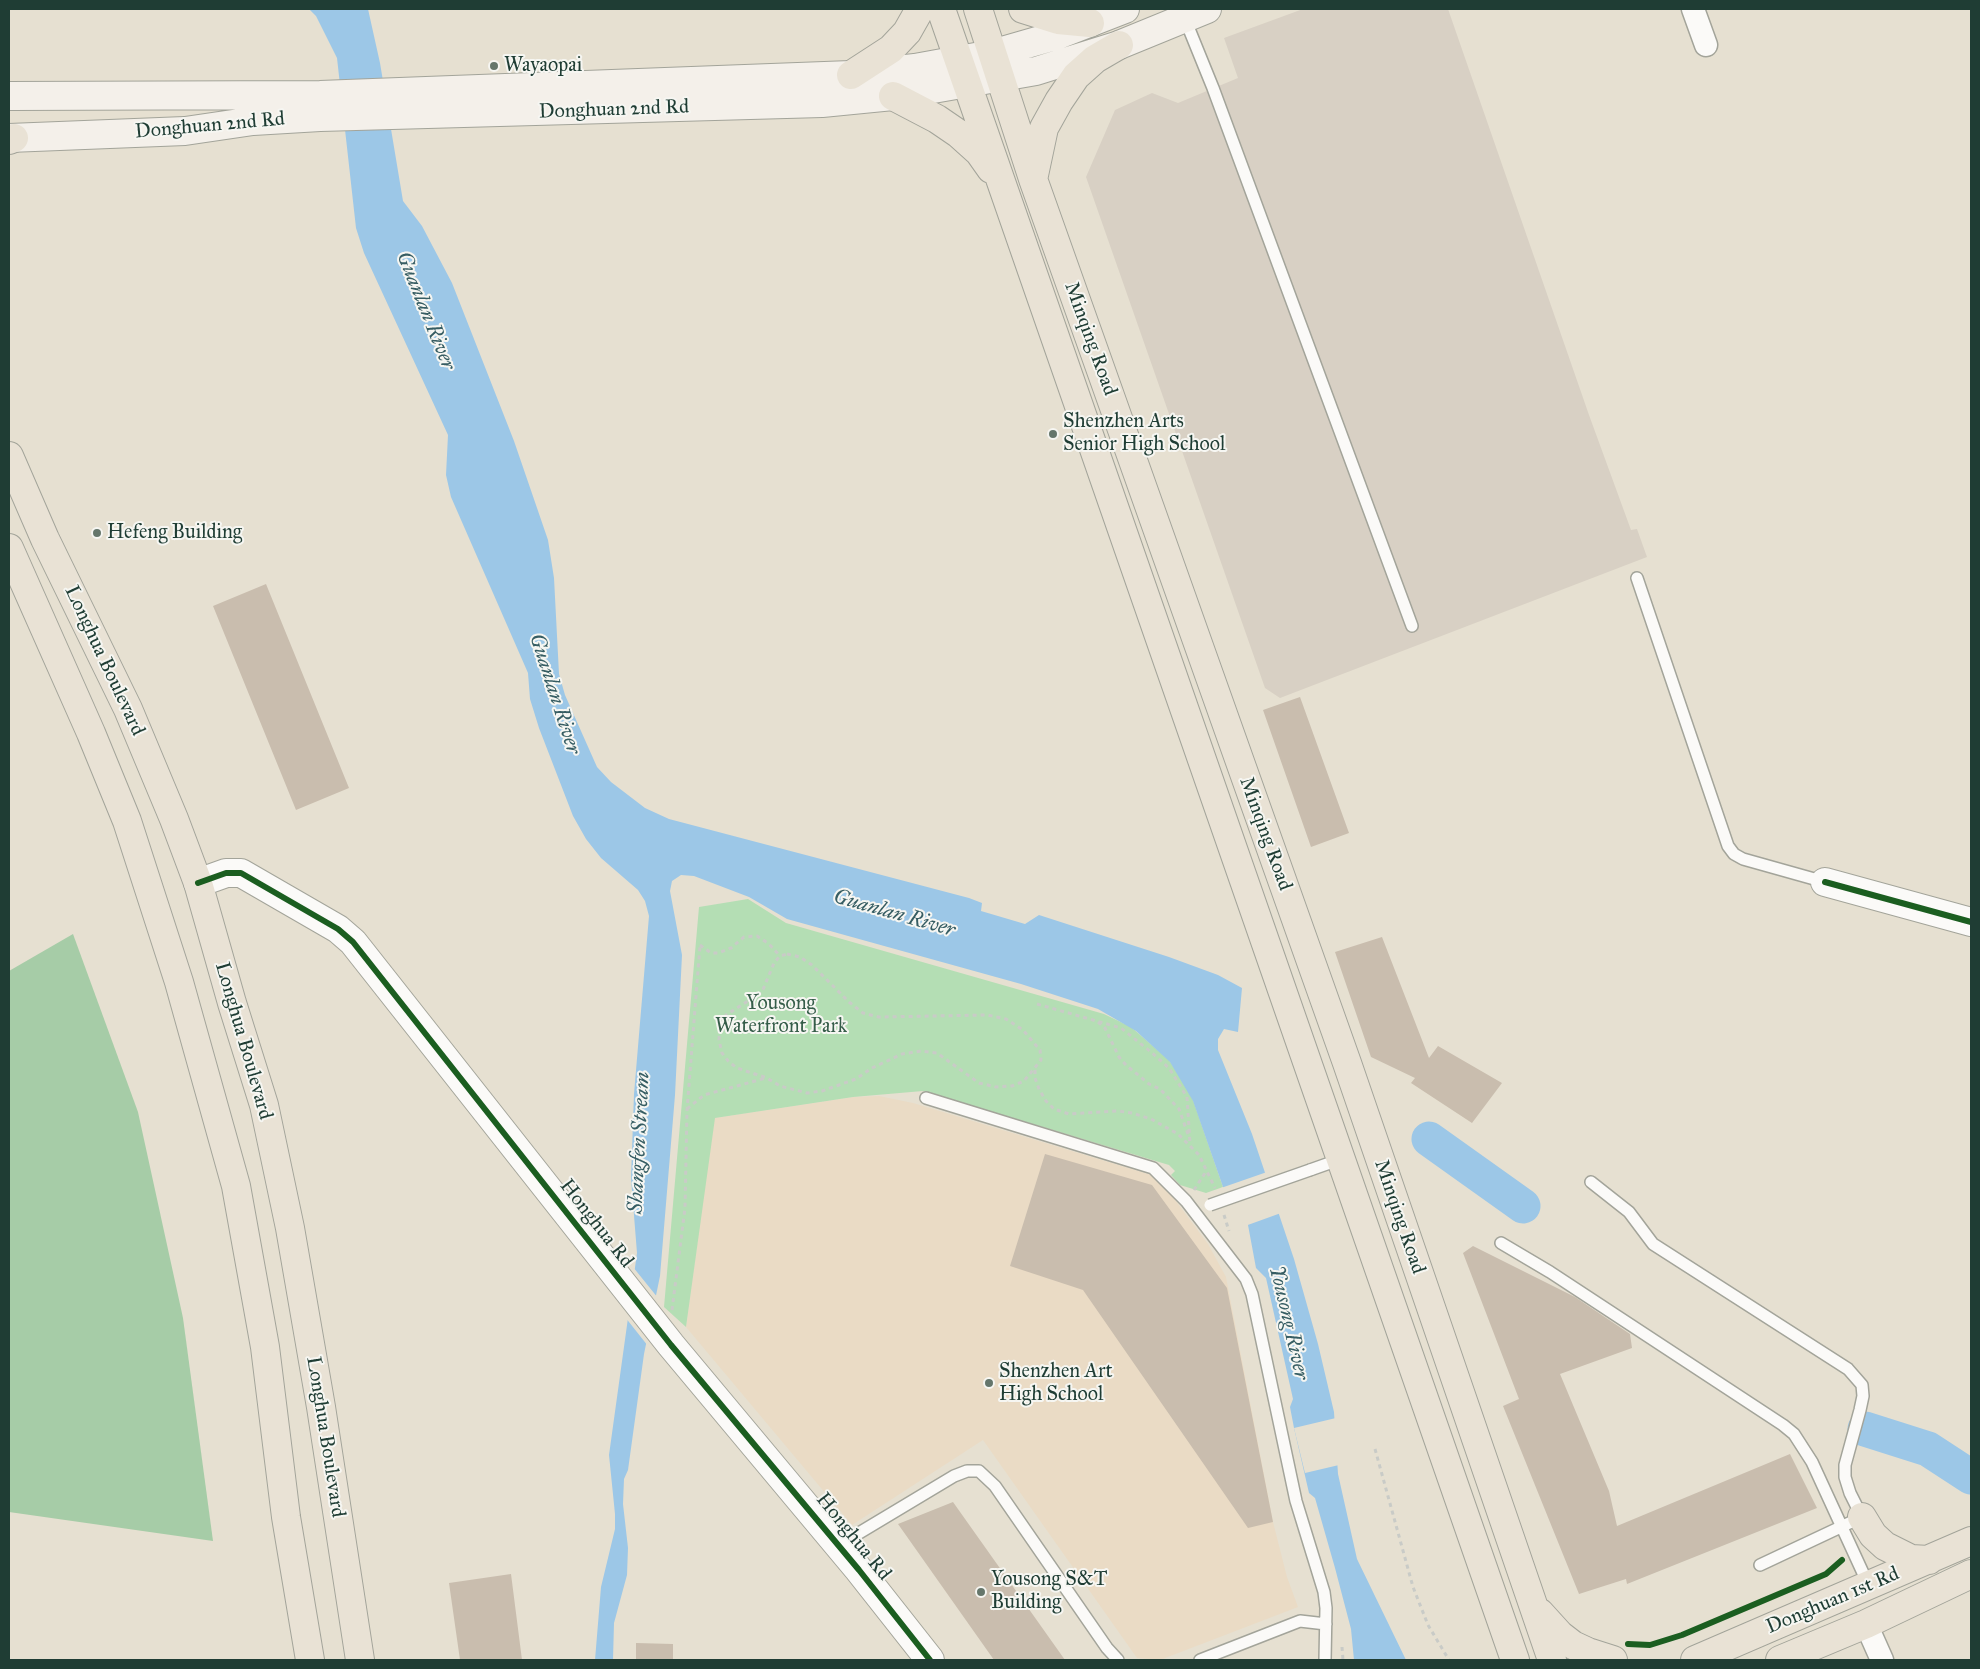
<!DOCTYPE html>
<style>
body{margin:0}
#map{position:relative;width:1980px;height:1669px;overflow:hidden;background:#e6e0d1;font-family:"IM FELL Great Primer",serif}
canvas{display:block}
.frame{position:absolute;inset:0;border:10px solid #1f3d34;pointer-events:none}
</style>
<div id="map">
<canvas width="1980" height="1669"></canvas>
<div class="frame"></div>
</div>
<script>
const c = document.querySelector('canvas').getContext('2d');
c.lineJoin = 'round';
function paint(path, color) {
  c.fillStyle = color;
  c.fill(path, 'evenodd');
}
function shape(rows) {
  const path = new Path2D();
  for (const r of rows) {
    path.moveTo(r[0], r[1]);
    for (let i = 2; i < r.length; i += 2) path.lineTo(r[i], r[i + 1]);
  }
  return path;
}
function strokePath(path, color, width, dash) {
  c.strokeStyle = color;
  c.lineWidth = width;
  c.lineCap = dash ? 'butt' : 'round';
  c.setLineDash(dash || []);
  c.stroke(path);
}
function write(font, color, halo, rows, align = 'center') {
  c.font = font + ' "IM FELL Great Primer",serif';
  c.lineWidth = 4;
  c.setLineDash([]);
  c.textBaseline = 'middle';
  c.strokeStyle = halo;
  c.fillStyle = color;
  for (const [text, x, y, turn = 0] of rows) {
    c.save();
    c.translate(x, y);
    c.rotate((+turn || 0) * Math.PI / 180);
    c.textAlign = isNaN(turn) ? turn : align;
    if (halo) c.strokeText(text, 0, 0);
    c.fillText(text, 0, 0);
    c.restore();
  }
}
paint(shape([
 [879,1096,913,1103,1158,1177,1208,1244,1226,1277,1273,1522,1287,1577,1298,1607,1160,1660,1137,1658,983,1440,852,1525,686,1327,714,1118,853,1097]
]), '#eadbc5');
paint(shape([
 [1303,9,1448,9,1589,415,1631,530,1637,529,1647,557,1280,698,1265,688,1086,177,1115,110,1152,93,1178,103,1238,78,1224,38]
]), '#d8d0c4');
paint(shape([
 [748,899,786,923,1104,1014,1131,1027,1169,1060,1184,1082,1193,1100,1223,1187,1206,1193,1180,1185,1171,1175,1175,1171,1169,1165,923,1091,853,1097,715,1118,686,1327,664,1307,699,907]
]), '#b4deb4');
paint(shape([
 [73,934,138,1112,183,1318,213,1541,9,1512,9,971]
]), '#a6cca7');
paint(shape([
 [309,9,368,9,380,63,403,201,422,226,452,283,514,441,548,540,554,578,559,674,565,695,597,767,611,782,645,808,669,819,969,898,982,903,981,911,1025,924,1039,915,1169,957,1218,975,1242,988,1238,1032,1224,1029,1218,1039,1218,1050,1252,1134,1294,1259,1318,1344,1334,1412,1338,1474,1357,1559,1406,1660,1354,1660,1351,1629,1335,1568,1315,1498,1309,1493,1294,1428,1290,1407,1293,1399,1266,1278,1256,1268,1248,1225,1223,1187,1193,1101,1170,1062,1136,1031,1098,1009,1021,984,787,919,749,897,694,876,681,875,672,881,670,891,682,955,675,1095,660,1276,644,1354,628,1470,624,1479,623,1504,628,1548,627,1575,614,1623,613,1660,595,1660,601,1587,615,1529,615,1514,609,1455,637,1253,631,1178,634,1094,649,916,645,901,638,890,601,858,586,839,573,816,539,728,530,699,528,673,451,497,446,475,448,435,364,253,356,228,337,58,316,16]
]), '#9cc7e7');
paint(shape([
 [1267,1172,1281,1213,1245,1226,1221,1188],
 [633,1267,658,1298,648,1346,625,1317],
 [1336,1418,1339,1465,1305,1473,1294,1428]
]), '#e6e0d1');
strokePath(shape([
 [1429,1139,1523,1206],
 [1865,1429,1928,1449,1971,1477]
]), '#9cc7e7', 35);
paint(shape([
 [266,584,349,788,296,810,213,606],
 [1300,697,1349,833,1311,847,1263,710],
 [1382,937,1429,1058,1438,1046,1502,1083,1472,1123,1411,1083,1415,1078,1371,1057,1335,952],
 [1045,1154,1152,1185,1227,1288,1273,1522,1248,1528,1083,1290,1010,1266],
 [1473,1246,1575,1297,1630,1334,1632,1348,1560,1374,1609,1491,1617,1526,1790,1454,1817,1508,1627,1584,1626,1579,1579,1594,1503,1406,1519,1399,1463,1253],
 [953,1502,1065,1660,994,1660,898,1524],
 [511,1574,522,1660,460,1660,449,1583],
 [636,1643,673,1644,673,1660,636,1660]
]), '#c9bdae');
const service = shape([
 [1185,19,1213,88,1412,626],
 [1637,578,1728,846,1734,854,1743,859,1825,882],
 [926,1098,1153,1168,1186,1201,1246,1279,1252,1294,1296,1501,1324,1592,1326,1608,1325,1660],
 [1310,1170,1341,1159],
 [1591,1182,1629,1212,1653,1244,1848,1369,1862,1385,1863,1396,1860,1410,1845,1465,1845,1477,1850,1493,1862,1517,1760,1565],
 [1501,1243,1550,1272,1783,1425,1794,1434,1812,1462,1869,1586],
 [839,1545,954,1476,967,1471,979,1471,995,1486,1107,1648,1118,1660],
 [1200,1660,1300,1621,1326,1624]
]);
const minor = shape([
 [1693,9,1706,45],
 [1866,1624,1882,1660]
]);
const tertiary = shape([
 [1825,882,1971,922],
 [198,883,226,873,241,873,338,929,353,942,671,1345,859,1570,930,1660]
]);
const secondary = shape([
 [9,96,320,95,851,75,915,68,992,54,1058,35,1125,9],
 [9,138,185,131,253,121,320,117,822,103,893,96,1036,71,1119,45,1207,9]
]);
const primary = shape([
 [941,9,1515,1660],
 [978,9,1033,179,1347,1063,1552,1660],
 [1023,9,1058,20,1090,23],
 [851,75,891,49,907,32,920,9],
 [893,96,937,119,959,134,979,152,991,169],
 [9,140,14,138],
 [1034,175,1044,128,1059,101,1076,76,1095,59,1119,45],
 [9,456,45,539,128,709,174,819,198,883,232,1003,264,1105,290,1228,321,1407,360,1660],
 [9,548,91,733,127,821,179,982,236,1186,265,1347,286,1517,310,1660],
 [1862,1517,1873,1535,1885,1546,1911,1559,1929,1560],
 [1540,1613,1560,1635,1573,1645,1588,1652,1613,1660],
 [1695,1660,1971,1541],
 [1780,1660,1866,1624,1971,1574]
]);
strokePath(service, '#a3a49a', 14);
strokePath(minor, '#a3a49a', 25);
strokePath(tertiary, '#a3a49a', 30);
strokePath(secondary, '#a3a49a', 30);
strokePath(primary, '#a3a49a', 30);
strokePath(shape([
 [700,945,711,953,718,953,731,948,744,937,757,936,769,944,780,956],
 [787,954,800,957,812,965,849,1002,863,1013,879,1017,987,1015,1006,1019,1023,1030,1040,1050,1041,1060,1024,1081,1012,1086,996,1087,979,1083,937,1053,921,1051,902,1054,872,1068,856,1079,822,1091,807,1093,780,1086,767,1078,737,1068,729,1062,722,1053,719,1040,720,1026,726,1015,762,992,774,963,780,956,787,954],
 [1037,1004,1121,1028,1151,1052,1169,1068,1187,1097,1190,1144],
 [1098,1022,1105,1028,1119,1057,1126,1065,1149,1084,1160,1089,1179,1109,1189,1137],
 [1035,1070,1035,1078,1039,1089,1046,1101,1054,1109,1069,1114,1118,1111,1132,1113,1151,1119,1178,1134,1199,1155,1215,1188],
 [687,1109,704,1095,766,1078],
 [1194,1190,1207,1170],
 [1224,1215,1229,1231],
 [672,1310,685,1208,687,1110,700,945],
 [1375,1449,1413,1587,1428,1625,1449,1660],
 [1342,1647,1343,1660]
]), '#c9cbc7', 3, [4, 4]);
strokePath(service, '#fbfaf8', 11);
strokePath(minor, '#fbfaf8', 22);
strokePath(tertiary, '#fbfaf8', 28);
strokePath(secondary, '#f4f0ea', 28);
strokePath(primary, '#e9e2d5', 28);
const serviceBridge = shape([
 [1210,1205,1310,1170]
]);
strokePath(serviceBridge, '#a3a49a', 14, []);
strokePath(serviceBridge, '#fbfaf8', 11);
strokePath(shape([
 [1825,882,1971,922],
 [198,883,226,873,241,873,338,929,353,942,671,1345,859,1570,930,1660],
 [1628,1644,1650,1645,1682,1635,1826,1574,1842,1560]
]), '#1b5e20', 6);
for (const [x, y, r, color] of [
 [494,66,5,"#65766b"],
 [1053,434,5,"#65766b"],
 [97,533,5,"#65766b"],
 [989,1383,5,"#65766b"],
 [981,1592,5,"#65766b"]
]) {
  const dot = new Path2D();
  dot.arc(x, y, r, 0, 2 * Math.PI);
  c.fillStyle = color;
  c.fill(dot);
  strokePath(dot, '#f6f6f2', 2);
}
write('20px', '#1f3d34', '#f6f6f2', [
 ["Wayaopai",504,66],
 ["Shenzhen Arts",1063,422],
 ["Senior High School",1063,445],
 ["Hefeng Building",107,533],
 ["Shenzhen Art",999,1372],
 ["High School",999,1395],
 ["Yousong S&T",991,1580],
 ["Building",991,1603]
], 'left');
write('20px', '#1f3d34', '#f6f6f2', [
 ["Donghuan 2nd Rd",614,110,-2],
 ["Donghuan 2nd Rd",210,126,-5],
 ["Minqing Road",1090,339,70],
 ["Longhua Boulevard",104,661,65],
 ["Minqing Road",1265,834,70],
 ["Longhua Boulevard",243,1041,74],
 ["Minqing Road",1399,1217,71],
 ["Honghua Rd",596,1224,52],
 ["Longhua Boulevard",325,1437,81],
 ["Honghua Rd",853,1537,51],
 ["Donghuan 1st Rd",1833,1601,-23]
]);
write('20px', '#355d49', '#f6f6f2', [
 ["Yousong",781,1004],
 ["Waterfront Park",781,1027]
]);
write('italic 21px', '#365d63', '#f6f6f2', [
 ["Guanlan River",425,311,68],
 ["Guanlan River",554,694,72],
 ["Guanlan River",894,914,16],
 ["Shangfen Stream",640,1143,-87],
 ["Yousong River",1288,1323,77]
]);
</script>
